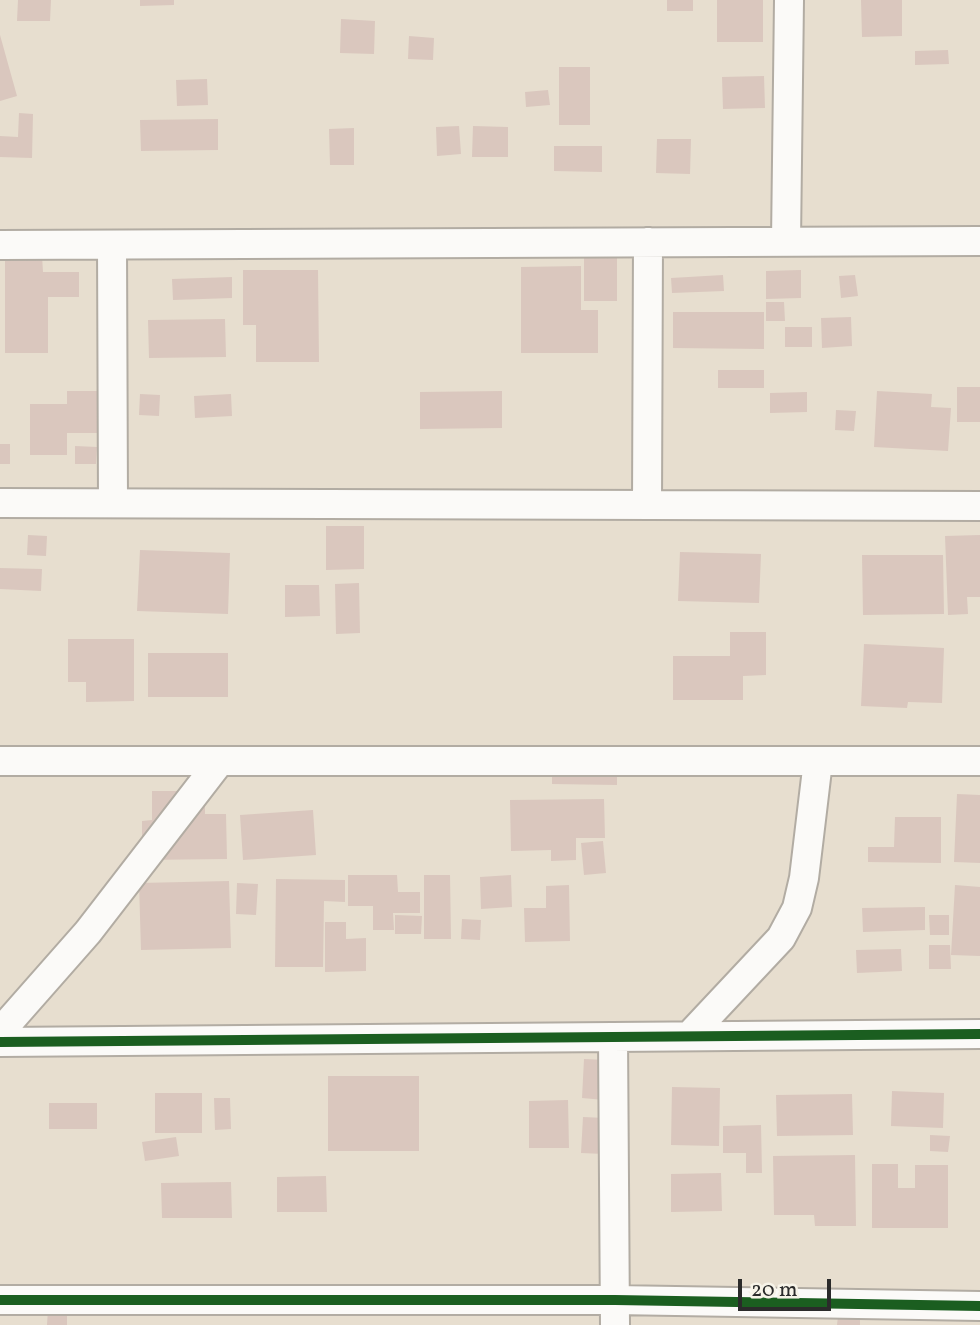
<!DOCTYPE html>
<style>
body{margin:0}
#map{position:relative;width:980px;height:1325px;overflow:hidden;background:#e7decf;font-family:Vollkorn,serif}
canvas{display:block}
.scale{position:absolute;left:738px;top:1279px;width:93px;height:32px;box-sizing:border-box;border:4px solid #2b2b2b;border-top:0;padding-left:9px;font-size:21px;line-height:24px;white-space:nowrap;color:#2b2b2b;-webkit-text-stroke:5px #f7f3e8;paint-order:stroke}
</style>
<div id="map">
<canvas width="980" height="1325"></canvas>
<div class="scale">20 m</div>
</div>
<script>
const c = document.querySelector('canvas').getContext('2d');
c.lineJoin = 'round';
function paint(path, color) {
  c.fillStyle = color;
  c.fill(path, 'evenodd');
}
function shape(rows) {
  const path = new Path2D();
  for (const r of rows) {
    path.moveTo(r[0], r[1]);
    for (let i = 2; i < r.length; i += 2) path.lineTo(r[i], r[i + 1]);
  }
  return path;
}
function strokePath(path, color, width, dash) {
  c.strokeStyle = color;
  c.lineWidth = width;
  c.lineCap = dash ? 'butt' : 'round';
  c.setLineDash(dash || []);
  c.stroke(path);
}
paint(shape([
 [18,0,51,0,50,21,17,21],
 [140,0,174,0,174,5,140,6],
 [667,0,693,0,693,11,667,11],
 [717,0,763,0,763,42,717,42],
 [861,0,902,0,902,36,862,37],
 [341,19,375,21,374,54,340,53],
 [0,35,17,96,0,101],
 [409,36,434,38,433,60,408,59],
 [948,50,949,64,915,65,915,51],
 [559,67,590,67,590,125,559,125],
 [764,76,765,108,723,109,722,77],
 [207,79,208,105,177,106,176,80],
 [548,90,550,105,526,107,525,92],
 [19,113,33,114,32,158,0,157,0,136,18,137],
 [218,119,218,150,141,151,140,120],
 [459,126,461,154,437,156,436,127],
 [473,126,508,127,508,157,472,157],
 [354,128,354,165,330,165,329,129],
 [657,139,691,139,690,174,656,173],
 [554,146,602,146,602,172,554,171],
 [5,256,42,256,43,272,79,272,79,297,48,297,48,353,5,353],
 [617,257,617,301,584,301,584,258],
 [581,266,581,310,598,310,598,353,521,353,521,267],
 [243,270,318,270,319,362,256,362,256,325,243,325],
 [801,270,801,298,766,299,766,271],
 [723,275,724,291,672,293,671,278],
 [855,275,858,296,841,298,839,276],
 [232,277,232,298,173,300,172,279],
 [766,302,784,302,785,321,766,321],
 [673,312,764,312,764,349,673,348],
 [851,317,852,346,822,348,821,318],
 [225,319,226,357,149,358,148,320],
 [785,327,812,327,812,347,785,347],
 [718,370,764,370,764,388,718,388],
 [957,387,980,387,980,422,957,422],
 [67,391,98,391,98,433,67,433,67,455,30,455,30,404,67,404],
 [502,391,502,428,420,429,420,392],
 [877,391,932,394,931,407,951,408,948,451,874,447],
 [807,392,807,412,770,413,770,393],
 [140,394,160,395,159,416,139,415],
 [231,394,232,416,195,418,194,396],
 [836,410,856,411,854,431,835,430],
 [0,444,10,444,10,464,0,464],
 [75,446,97,447,96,464,75,464],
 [326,526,364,526,364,569,326,570],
 [28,535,47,536,46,556,27,555],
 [980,535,980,597,967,597,968,614,948,615,945,536],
 [140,550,230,553,228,614,137,611],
 [680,552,761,554,759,603,678,601],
 [862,555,943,555,944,614,863,615],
 [0,568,42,569,41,591,0,589],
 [359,583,360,633,336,634,335,584],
 [285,585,319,585,320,616,285,617],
 [730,632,766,632,766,675,743,676,743,700,673,700,673,656,730,656],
 [68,639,134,639,134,701,86,702,86,682,68,682],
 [864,644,944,648,942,703,908,702,907,708,861,706],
 [148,653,228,653,228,697,148,697],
 [552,763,617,764,617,785,552,784],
 [152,791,205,791,205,814,226,814,227,859,142,860,142,821,152,820],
 [957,794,980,795,980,863,954,862],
 [604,799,605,838,576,838,576,860,551,861,551,850,511,851,510,800],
 [313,810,316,855,243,860,240,815],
 [895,817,941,817,941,863,868,862,868,847,894,847],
 [603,841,606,873,584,875,581,843],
 [348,875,397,875,398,892,420,892,420,913,393,913,394,930,373,930,373,906,348,906],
 [424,875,450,875,451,939,424,939],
 [511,875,512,907,481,909,480,877],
 [276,879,345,880,345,902,324,901,323,967,275,967],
 [229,881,231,948,141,950,139,883],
 [237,883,258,884,256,915,236,914],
 [569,885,570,941,525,942,524,908,546,908,546,886],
 [955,885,980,887,980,956,951,955],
 [925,907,925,930,863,932,862,908],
 [395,915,422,916,421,934,395,934],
 [929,915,949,915,949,935,930,935],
 [462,919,481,920,480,940,461,939],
 [325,922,346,922,346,939,366,938,366,971,325,972],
 [929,945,950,945,951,969,929,969],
 [901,949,902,971,857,973,856,950],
 [584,1059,606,1060,604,1100,582,1098],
 [328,1076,419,1076,419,1151,328,1151],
 [672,1087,720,1088,719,1146,671,1145],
 [892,1091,944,1093,943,1128,891,1126],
 [155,1093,202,1093,202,1133,155,1133],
 [852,1094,853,1135,777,1136,776,1095],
 [214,1098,230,1098,231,1129,215,1130],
 [568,1100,569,1148,529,1148,529,1101],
 [49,1103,97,1103,97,1129,49,1129],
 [583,1117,605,1118,604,1154,581,1153],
 [761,1125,762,1173,746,1173,746,1153,723,1153,723,1126],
 [930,1135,950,1136,948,1152,930,1151],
 [176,1137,179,1156,145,1161,142,1142],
 [855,1155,856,1226,815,1226,814,1215,774,1215,773,1156],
 [872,1164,898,1164,898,1188,915,1188,915,1165,948,1165,948,1228,872,1228],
 [721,1173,722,1211,671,1212,671,1174],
 [326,1176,327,1212,277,1212,277,1177],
 [231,1182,232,1218,162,1218,161,1183],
 [48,1309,67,1310,67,1325,47,1325],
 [838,1316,860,1317,860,1325,837,1325]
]), '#dac7be');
const minor = shape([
 [786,241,789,0],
 [0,245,980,241],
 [112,245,113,503],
 [0,503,980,506],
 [647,505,648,242],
 [0,761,980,761],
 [0,1032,88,932,220,761],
 [690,1035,781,938,797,908,804,878,818,761],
 [613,1037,615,1325],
 [0,1042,980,1034],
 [0,1300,615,1300,980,1306]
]);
strokePath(minor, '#b2aca3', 32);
strokePath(minor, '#fbfaf8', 28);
strokePath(shape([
 [0,1042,980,1034],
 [0,1300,615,1300,980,1306]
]), '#1b5e20', 10);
</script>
